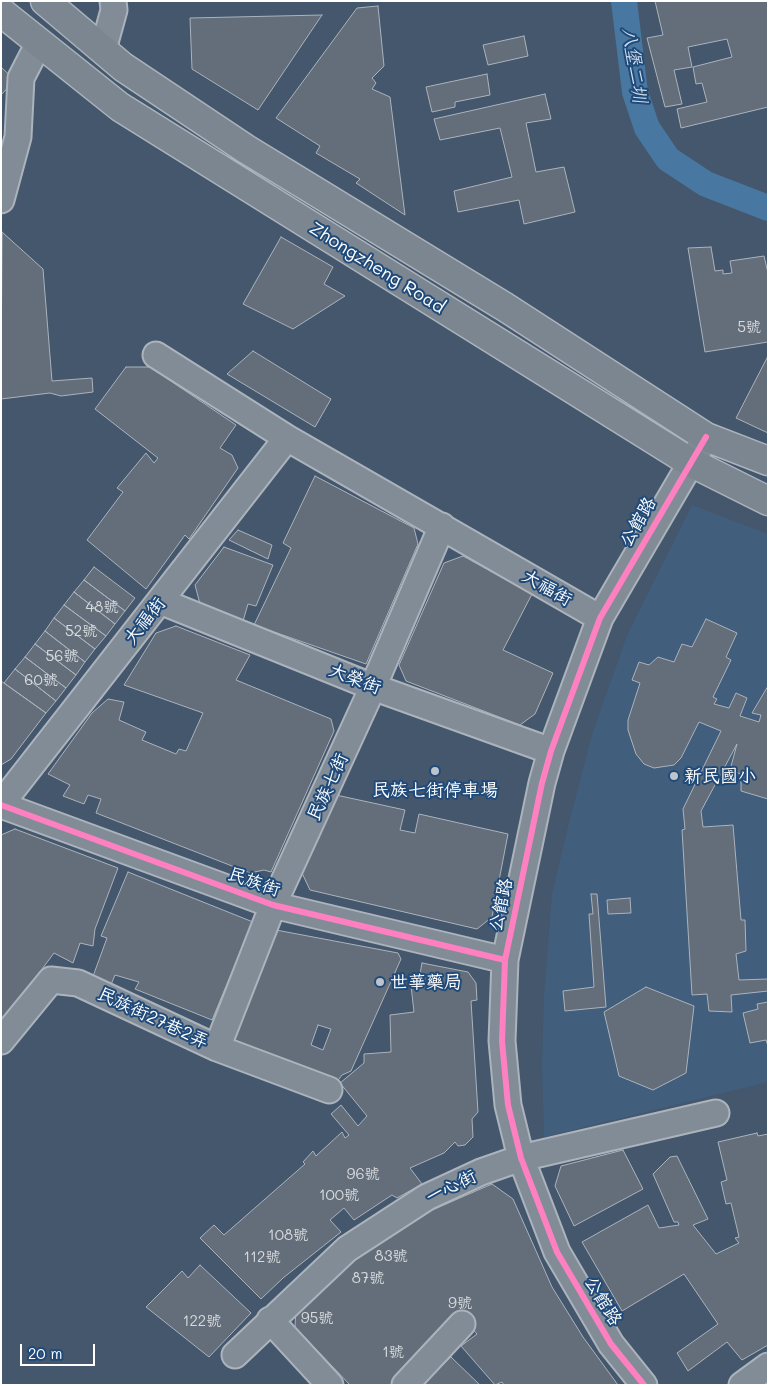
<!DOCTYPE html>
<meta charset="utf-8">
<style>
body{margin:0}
#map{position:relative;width:769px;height:1386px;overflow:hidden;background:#44576c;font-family:Mali,sans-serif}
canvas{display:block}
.frame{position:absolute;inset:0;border:2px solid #fff;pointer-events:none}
.scale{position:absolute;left:20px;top:1344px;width:75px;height:22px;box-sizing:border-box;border:2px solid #fff;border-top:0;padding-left:6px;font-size:15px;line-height:18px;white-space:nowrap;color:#fff;-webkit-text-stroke:4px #1f4a7a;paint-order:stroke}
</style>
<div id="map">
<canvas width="769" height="1386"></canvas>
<div class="frame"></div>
<div class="scale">20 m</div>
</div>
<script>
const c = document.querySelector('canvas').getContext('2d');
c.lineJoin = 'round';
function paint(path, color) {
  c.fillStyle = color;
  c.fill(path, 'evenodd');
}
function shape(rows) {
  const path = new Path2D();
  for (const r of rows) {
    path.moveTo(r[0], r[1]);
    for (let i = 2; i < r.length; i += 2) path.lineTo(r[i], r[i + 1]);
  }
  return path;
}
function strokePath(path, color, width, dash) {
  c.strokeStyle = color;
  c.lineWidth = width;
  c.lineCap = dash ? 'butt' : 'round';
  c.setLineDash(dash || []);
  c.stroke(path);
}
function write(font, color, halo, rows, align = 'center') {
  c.font = font + ' Mali,"LXGW WenKai TC",sans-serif';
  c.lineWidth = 4;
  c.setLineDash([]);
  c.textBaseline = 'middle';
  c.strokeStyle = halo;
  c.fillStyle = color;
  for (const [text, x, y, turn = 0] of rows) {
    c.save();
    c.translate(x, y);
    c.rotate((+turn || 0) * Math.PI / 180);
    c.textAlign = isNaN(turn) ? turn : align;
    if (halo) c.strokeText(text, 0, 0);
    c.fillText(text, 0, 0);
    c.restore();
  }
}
paint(shape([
 [692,505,768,534,768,1082,544,1137,542,1065,544,995,552,894,569,822,593,731,628,633]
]), '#415e7c');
strokePath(shape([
 [624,1,635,92,647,128,668,159,706,184,768,208]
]), '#4878a1', 26);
const building = shape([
 [655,1,768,1,768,107,681,128,677,109,707,102,702,83,696,84,693,67,732,57,727,39,688,47,692,67,674,70,682,104,665,107,647,38,663,35,655,1],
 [378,6,384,66,372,78,376,83,372,89,390,97,405,215,356,183,360,179,316,153,320,146,276,118,357,8,378,6],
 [322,15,258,110,192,69,190,18,322,15],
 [524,36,528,56,488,65,483,45,524,36],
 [1,67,15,80,1,95,1,67],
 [487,74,490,95,455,102,455,107,432,112,426,87,487,74],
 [545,94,551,119,526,123,536,172,564,167,575,212,524,224,519,200,458,212,454,191,512,177,500,128,440,140,434,119,545,94],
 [2,232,43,269,52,381,92,378,93,392,61,396,50,393,1,399,2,232],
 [281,237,333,267,324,284,345,296,293,329,243,304,281,237],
 [711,247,715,271,723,270,723,274,732,273,730,261,764,256,768,273,768,342,705,352,688,248,711,247],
 [253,351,331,399,315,427,227,374,253,351],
 [768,356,768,433,736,418,768,356],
 [126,367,150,367,236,425,220,448,232,455,238,468,189,539,185,535,146,589,87,540,123,492,117,488,146,453,154,463,158,458,95,409,126,367],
 [315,476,414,528,418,544,366,664,254,625,291,548,283,543,315,476],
 [238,530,272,545,268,559,229,540,238,530],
 [224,547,273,565,256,606,248,604,243,621,200,604,195,585,224,547],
 [463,556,532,594,503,650,553,673,535,714,520,725,406,681,399,665,444,563,463,556],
 [94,567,135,598,125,611,84,580,94,567],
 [84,580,125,611,115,624,74,592,84,580],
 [74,592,115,624,106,636,64,605,74,592],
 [64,605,106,636,95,649,54,618,64,605],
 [54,618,95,649,85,662,45,631,54,618],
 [706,619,737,633,726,657,731,660,713,697,717,699,714,704,729,708,736,693,747,698,740,716,759,722,761,715,752,713,768,686,768,799,741,791,741,774,730,770,737,744,701,811,703,827,733,825,741,920,745,920,746,951,736,954,739,980,768,979,768,991,731,995,732,1012,709,1011,707,994,692,995,682,830,685,829,683,809,721,731,699,722,681,758,674,765,654,768,644,764,636,754,628,730,628,720,640,683,632,680,639,662,649,665,658,657,674,662,682,644,692,647,706,619],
 [176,626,250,655,236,680,331,719,334,731,271,872,264,870,250,873,96,813,101,799,88,795,84,804,63,796,70,785,48,774,92,713,108,699,124,702,119,720,146,732,142,740,176,754,179,749,186,751,203,713,124,685,156,633,176,626],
 [45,631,85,662,76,675,35,644,45,631],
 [35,644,76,675,66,688,25,657,35,644],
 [25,657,66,688,56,701,15,669,25,657],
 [15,669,56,701,46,713,4,683,15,669],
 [1,681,46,713,11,759,1,765,1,681],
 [336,795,405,810,400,830,415,833,419,814,508,834,492,917,477,929,310,890,301,871,336,795],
 [15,829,118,868,95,929,93,946,80,943,73,963,54,953,1,1024,1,835,15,829],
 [128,872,253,922,212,1020,135,989,139,982,115,975,110,987,92,979,107,938,101,936,128,872],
 [591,894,597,894,606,1007,565,1011,563,991,594,987,589,914,593,914,591,894],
 [630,898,631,913,608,914,607,900,630,898],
 [276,930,398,953,401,959,351,1071,342,1075,336,1083,230,1038,276,930],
 [318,1025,331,1029,323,1050,311,1045,318,1025],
 [422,963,468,972,476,983,477,1000,471,1001,478,1112,472,1119,473,1137,465,1145,458,1146,455,1142,444,1153,410,1168,422,1184,397,1198,392,1195,354,1220,344,1208,330,1220,341,1232,283,1278,261,1299,200,1238,214,1225,224,1235,305,1164,303,1162,313,1151,316,1156,342,1132,345,1138,349,1135,331,1114,341,1105,358,1126,367,1116,340,1083,364,1063,364,1054,391,1052,390,1015,414,1012,411,986,418,985,422,963],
 [646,987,694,1006,686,1073,653,1090,619,1076,604,1012,646,987],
 [768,1002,768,1046,766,1040,750,1043,743,1013,758,1009,757,1004,768,1002],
 [757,1133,758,1136,768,1134,768,1345,742,1360,727,1342,688,1371,677,1353,718,1324,684,1274,622,1311,582,1242,648,1205,659,1228,679,1225,678,1222,674,1222,653,1174,670,1157,677,1156,708,1219,693,1225,716,1254,739,1243,735,1238,739,1237,731,1203,726,1204,721,1182,727,1180,718,1142,757,1133],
 [623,1150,643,1189,574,1226,555,1186,561,1166,623,1150],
 [492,1184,513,1199,552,1287,583,1337,618,1385,504,1385,502,1382,495,1385,461,1346,477,1334,465,1320,394,1385,350,1385,295,1327,296,1307,391,1228,492,1184],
 [200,1265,251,1313,209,1357,146,1307,182,1271,188,1278,200,1265],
 [451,1357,480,1385,420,1385,451,1357]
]);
paint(building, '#636e7a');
strokePath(building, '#abb3bd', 1);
const minor = shape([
 [103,50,114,10,113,1],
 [1,200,18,137,21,78,39,43],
 [156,355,287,438,600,618],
 [160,601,373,687,551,751],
 [1,804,287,438],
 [1,805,273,905,505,960],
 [1,1041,51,980,78,983,217,1048,329,1090],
 [217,1048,273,905,373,687,442,526],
 [270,1320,330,1385],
 [235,1355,347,1249,427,1197,481,1172,521,1158,716,1113],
 [405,1385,462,1324],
 [644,1385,611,1344,557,1252,521,1158,508,1105,502,1041,505,960,542,783,551,751,600,618,706,437],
 [742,1385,768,1366]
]);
const major = shape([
 [45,1,123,67,246,149,505,307,706,437,768,461],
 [1,12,120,107,690,462,768,501]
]);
strokePath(minor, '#abb3bd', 29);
strokePath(major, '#abb3bd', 31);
strokePath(minor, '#828c96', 25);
strokePath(major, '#7c8690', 28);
strokePath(shape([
 [1,805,273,905,505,960],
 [644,1385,611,1344,557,1252,521,1158,508,1105,502,1041,505,960,542,783,551,751,600,618,706,437]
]), '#ff80c0', 6);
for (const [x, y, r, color] of [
 [435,771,5,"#bec4cc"],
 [674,776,5,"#bec4cc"],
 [380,982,5,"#bec4cc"]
]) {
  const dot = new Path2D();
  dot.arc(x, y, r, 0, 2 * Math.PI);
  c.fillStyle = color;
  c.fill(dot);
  strokePath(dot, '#1f4a7a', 2);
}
write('15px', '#d8dbde', null, [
 ["5號",749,327],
 ["48號",102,607],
 ["52號",81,631],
 ["56號",62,656],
 ["60號",41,680],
 ["96號",363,1174],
 ["100號",339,1195],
 ["108號",288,1235],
 ["83號",391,1256],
 ["112號",262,1257],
 ["87號",368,1278],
 ["9號",460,1303],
 ["95號",317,1318],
 ["122號",202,1321],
 ["1號",393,1352]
]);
write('18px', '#fff', '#1f4a7a', [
 ["Zhongzheng Road",377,268,32],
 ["公館路",638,522,-60],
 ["大福街",547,588,30],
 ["大福街",145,621,-52],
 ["大榮街",355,679,21],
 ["民族七街",328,787,-65],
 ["民族街",254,882,19],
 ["公館路",501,905,-78],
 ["民族街27巷2弄",153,1018,25],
 ["一心街",451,1187,-26],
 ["公館路",603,1301,59]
]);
write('18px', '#fff', '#1f4a7a', [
 ["新民國小",684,776],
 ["民族七街停車場",435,790,"center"],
 ["世華藥局",390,982]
], 'left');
write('italic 19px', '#d1dee9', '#1f4a7a', [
 ["八堡二圳",634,65,81]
]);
</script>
